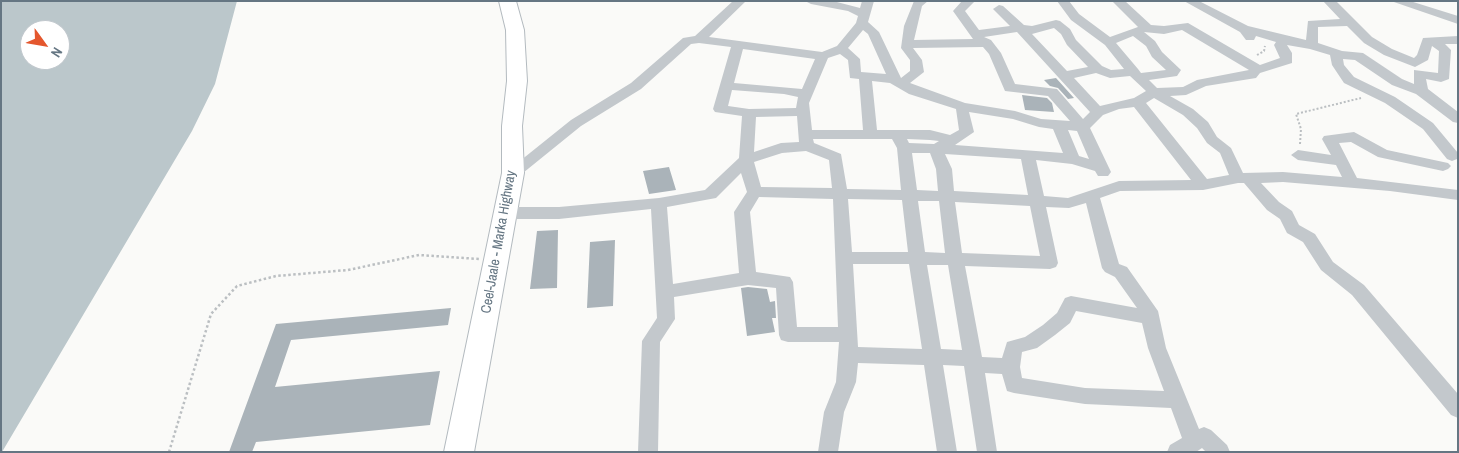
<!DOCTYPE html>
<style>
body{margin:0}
#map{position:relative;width:1459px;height:453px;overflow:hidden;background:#fafaf8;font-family:"Archivo Narrow",sans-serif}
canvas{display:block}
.frame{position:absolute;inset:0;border:2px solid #657683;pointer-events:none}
.north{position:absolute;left:20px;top:20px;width:50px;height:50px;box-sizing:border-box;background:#fff;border:1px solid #c1c8cd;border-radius:50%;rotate:122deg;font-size:14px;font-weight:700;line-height:20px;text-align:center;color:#657683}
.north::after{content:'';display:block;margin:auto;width:18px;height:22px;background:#e4572e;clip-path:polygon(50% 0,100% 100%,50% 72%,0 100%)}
</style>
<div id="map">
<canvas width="1459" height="453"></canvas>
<div class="frame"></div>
<div class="north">N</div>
</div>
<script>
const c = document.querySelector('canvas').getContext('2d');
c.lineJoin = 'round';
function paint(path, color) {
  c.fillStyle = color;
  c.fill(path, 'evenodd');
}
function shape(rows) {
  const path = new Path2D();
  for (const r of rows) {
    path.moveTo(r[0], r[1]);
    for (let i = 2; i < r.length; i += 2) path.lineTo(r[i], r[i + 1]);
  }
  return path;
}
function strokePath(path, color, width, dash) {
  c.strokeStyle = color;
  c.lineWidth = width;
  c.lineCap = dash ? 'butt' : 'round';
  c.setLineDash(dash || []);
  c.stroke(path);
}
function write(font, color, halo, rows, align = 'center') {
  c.font = font + ' "Archivo Narrow",sans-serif';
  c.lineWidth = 5;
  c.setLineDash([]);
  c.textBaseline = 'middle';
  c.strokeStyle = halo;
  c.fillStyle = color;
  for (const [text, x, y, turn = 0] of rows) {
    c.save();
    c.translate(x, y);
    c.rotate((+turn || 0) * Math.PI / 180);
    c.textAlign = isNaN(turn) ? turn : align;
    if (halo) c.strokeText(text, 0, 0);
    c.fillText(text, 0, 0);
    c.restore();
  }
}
paint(shape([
 [1,1,237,1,215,84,192,131,2,452],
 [30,30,60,30,60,60,30,60]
]), '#bbc7cb');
paint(shape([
 [1056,78,1074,98,1068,99,1058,88,1050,86,1044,80],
 [1022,95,1047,98,1052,103,1054,112,1025,110],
 [669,167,676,190,649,194,643,171],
 [558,230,557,288,530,289,537,231],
 [615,240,613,306,587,308,590,242],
 [748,287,767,289,770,302,775,301,776,318,772,318,775,332,747,336,741,288],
 [451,308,448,325,291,340,275,387,440,371,430,425,256,442,252,452,229,452,276,324]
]), '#aab3b9');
const secondary = shape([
 [499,1,516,1,524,30,527,81,522,126,524,173,474,452,444,452,502,173,502,126,507,81,506,30,499,1]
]);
strokePath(secondary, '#b3babf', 2);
strokePath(shape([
 [1257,55,1264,51,1265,46],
 [1300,144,1301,129,1296,114,1361,98]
]), '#bbbfc2', 2, [2, 2]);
strokePath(shape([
 [169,452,211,314,237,286,276,276,348,270,419,255,479,259]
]), '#bbbfc2', 2.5, [2.5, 2.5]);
paint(shape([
 [733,1,746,1,709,37,822,52,837,46,856,23,858,16,848,11,811,4,805,1,833,1,860,8,862,1,874,1,868,22,879,32,901,78,910,71,910,60,901,48,904,26,914,1,928,1,922,6,914,40,973,39,953,11,962,1,975,1,965,11,979,30,1010,26,993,9,999,5,1003,6,1024,25,1032,26,1056,20,1060,21,1070,29,1076,40,1102,66,1111,70,1124,69,1105,45,1071,20,1057,1,1069,1,1079,14,1110,37,1138,27,1112,1,1125,1,1151,25,1164,26,1188,23,1260,65,1280,58,1274,45,1276,42,1256,36,1254,40,1246,40,1240,32,1184,1,1199,1,1248,26,1306,40,1308,21,1340,19,1323,1,1336,1,1372,37,1392,49,1414,58,1417,55,1423,38,1458,36,1458,44,1445,44,1451,50,1449,79,1441,82,1426,79,1428,89,1458,112,1458,123,1453,122,1416,94,1392,85,1355,60,1343,59,1344,65,1354,77,1395,97,1433,123,1458,153,1457,159,1452,161,1447,159,1423,129,1385,103,1344,83,1332,65,1330,55,1310,49,1287,45,1292,53,1292,63,1260,73,1256,78,1206,86,1186,95,1170,96,1193,109,1208,122,1217,137,1231,148,1243,173,1283,172,1342,177,1336,165,1298,160,1291,155,1298,150,1331,155,1322,139,1324,136,1354,132,1387,150,1448,163,1451,166,1448,169,1443,171,1378,157,1351,142,1339,143,1357,178,1458,190,1458,200,1390,191,1283,182,1261,183,1279,202,1292,211,1299,225,1315,234,1333,262,1364,285,1458,394,1458,418,1451,415,1352,295,1321,270,1303,242,1287,233,1280,219,1267,210,1244,183,1238,183,1203,190,1120,191,1100,198,1119,264,1127,267,1158,311,1166,348,1199,429,1204,427,1211,430,1227,445,1230,452,1206,452,1202,448,1196,452,1167,452,1170,445,1182,438,1171,408,1085,404,1014,393,1007,391,1002,374,985,373,997,452,977,452,964,366,943,365,957,452,937,452,924,365,858,363,856,382,844,412,838,452,818,452,824,412,836,382,839,342,788,342,781,340,779,335,776,288,748,285,674,297,675,319,660,342,658,452,638,452,642,341,657,318,651,209,559,219,507,219,501,217,499,213,501,209,507,207,559,207,659,198,705,190,739,158,742,116,715,112,713,109,731,47,699,43,691,44,641,89,581,126,518,177,508,177,505,173,571,120,631,83,683,38,695,36,733,1],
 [1347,26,1364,43,1384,55,1415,67,1428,60,1432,46,1439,51,1438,73,1414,70,1414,84,1402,79,1363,53,1342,51,1318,43,1318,27,1347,26],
 [1054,28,1061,34,1067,45,1088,67,1067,71,1032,34,1054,28],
 [863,30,868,34,886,74,861,72,860,59,848,48,863,30],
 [1182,30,1249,70,1197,80,1183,87,1157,88,1149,80,1177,76,1181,70,1162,52,1155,41,1144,32,1164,34,1182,30],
 [1017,32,1090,112,1083,119,1057,89,1015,84,1001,53,991,40,984,37,1017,32],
 [1133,36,1146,46,1152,57,1166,70,1141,73,1138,69,1116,43,1133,36],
 [983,47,989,54,1005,91,1048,96,1070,121,1041,119,1015,111,965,103,910,83,924,72,922,60,913,48,983,47],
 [743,49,815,59,802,89,734,83,743,49],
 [840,54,848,60,850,78,859,79,863,130,812,130,809,103,828,58,840,54],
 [1096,73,1110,78,1130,76,1146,91,1134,98,1100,106,1074,78,1096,73],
 [872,81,890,83,909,94,956,109,959,130,950,135,930,130,877,130,872,81],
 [732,90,784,94,798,97,796,108,749,109,728,106,732,90],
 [1154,98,1183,115,1197,128,1207,143,1220,153,1229,175,1207,179,1146,103,1154,98],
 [1134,107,1191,180,1119,181,1068,198,1044,196,1036,160,1072,164,1095,171,1098,176,1108,176,1111,172,1090,128,1103,115,1119,109,1134,107],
 [969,112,1013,119,1039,127,1053,129,1063,153,955,145,974,132,969,112],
 [797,116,799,142,781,143,754,152,756,117,797,116],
 [1068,130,1077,131,1089,159,1079,156,1068,130],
 [813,139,892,139,897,148,901,190,847,189,841,154,814,143,813,139],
 [907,139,930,140,939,141,934,144,909,143,907,139],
 [806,151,829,160,832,188,761,187,754,162,782,153,806,151],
 [912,153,930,153,936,169,938,191,917,190,912,153],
 [945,154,1021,159,1028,195,954,191,952,169,945,154],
 [741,173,747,192,734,212,739,273,673,284,667,207,716,198,741,173],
 [759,197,833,199,838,327,797,327,793,282,790,277,756,272,750,212,759,197],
 [848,199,902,200,908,252,852,252,848,199],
 [918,201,939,201,945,253,925,252,918,201],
 [955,202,1030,206,1040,256,962,253,955,202],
 [1086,203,1102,268,1105,272,1115,277,1137,308,1071,296,1065,298,1057,313,1043,325,1025,337,1007,342,1002,358,982,357,965,266,1050,269,1056,267,1058,263,1046,207,1069,208,1086,203],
 [853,264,909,264,922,349,858,347,853,264],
 [927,265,948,265,962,350,941,349,927,265],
 [1076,311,1142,323,1148,348,1164,391,1085,388,1022,378,1020,367,1022,352,1037,348,1055,335,1070,323,1076,311],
 [1391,1,1410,1,1458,16,1458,24,1391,1]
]), '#c3c8cc');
paint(secondary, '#fff');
write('14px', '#657683', '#fff', [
 ["Ceel-Jaale - Marka Highway",499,242,-80]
]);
</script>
